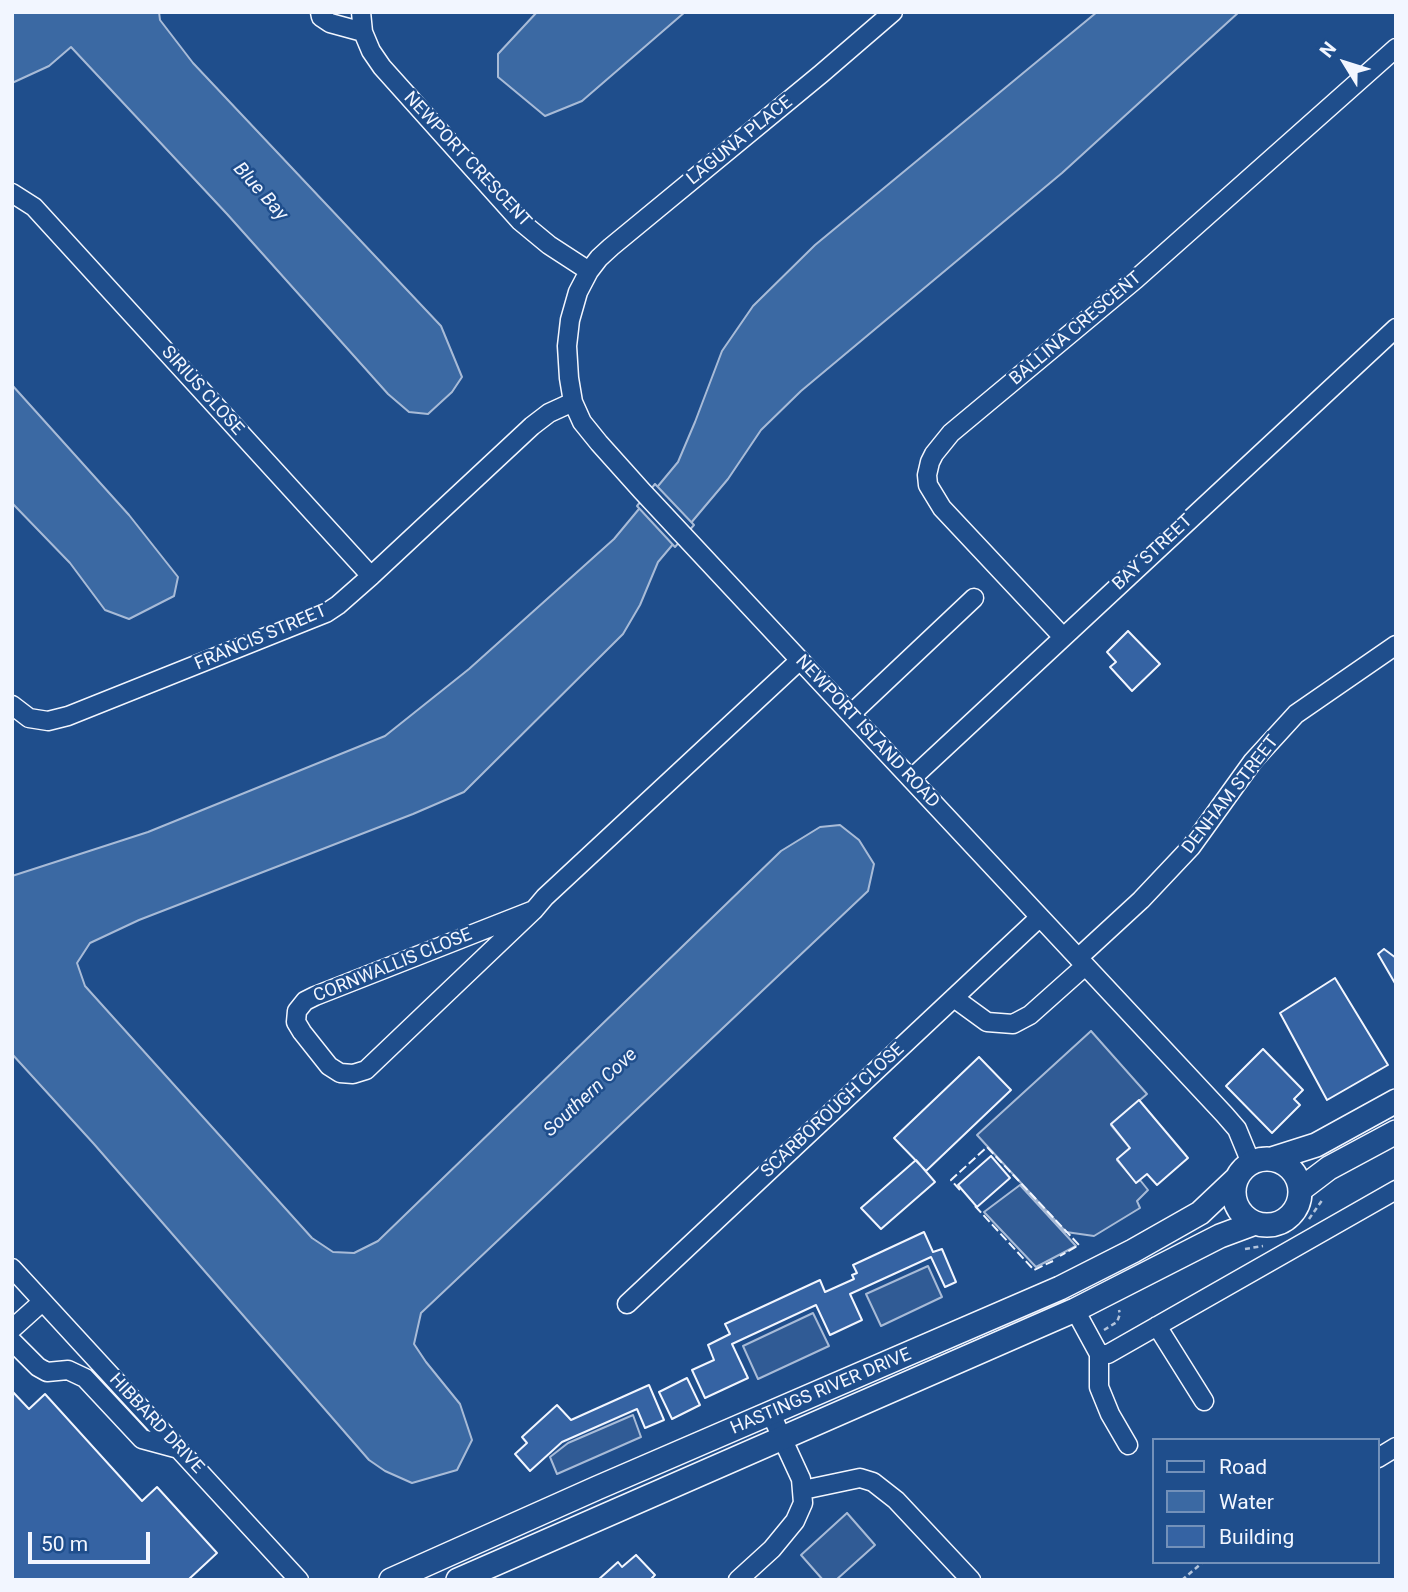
<!DOCTYPE html>
<style>
body{margin:0}
#map{position:relative;width:1408px;height:1592px;overflow:hidden;background:#1f4e8c;font-family:Roboto,sans-serif}
canvas{display:block}
.frame{position:absolute;inset:0;border:14px solid #f2f6ff;pointer-events:none}
.legend{position:absolute;left:1152px;top:1438px;width:228px;height:126px;box-sizing:border-box;background:#1f4e8c;border:2px solid #7391ba;margin:0;padding:9px 12px;list-style:none;font-size:21px;color:#f2f6ff}
.legend li{display:flex;align-items:center;gap:14px;height:35px}
.legend b{width:35px;border:2px solid #7391ba}
.north{position:absolute;left:1310px;top:28px;width:70px;height:70px;-webkit-text-stroke:5px #1f4e8c;paint-order:stroke;rotate:308deg;font-size:19px;font-weight:700;line-height:28px;text-align:center;color:#f2f6ff}
.north::after{content:'';display:block;margin:auto;width:24px;height:32px;background:#f2f6ff;clip-path:polygon(50% 0,100% 100%,50% 72%,0 100%)}
.scale{position:absolute;left:28px;top:1532px;width:122px;height:32px;box-sizing:border-box;border:4px solid #f2f6ff;border-top:0;padding-left:9px;font-size:21px;line-height:24px;white-space:nowrap;color:#f2f6ff;-webkit-text-stroke:5px #1f4e8c;paint-order:stroke}
</style>
<div id="map">
<canvas width="1408" height="1592"></canvas>
<div class="frame"></div>
<ul class="legend">
<li><b style="height:9px;background:#1f4e8c"></b>Road</li>
<li><b style="height:19px;background:#3b69a3"></b>Water</li>
<li><b style="height:19px;background:#3563a3"></b>Building</li>
</ul>
<div class="north">N</div>
<div class="scale">50 m</div>
</div>
<script>
const c = document.querySelector('canvas').getContext('2d');
c.lineJoin = 'round';
function paint(path, color) {
  c.fillStyle = color;
  c.fill(path, 'evenodd');
}
function shape(rows) {
  const path = new Path2D();
  for (const r of rows) {
    if (r.length === 3) {
      path.moveTo(r[0] + r[2], r[1]);
      path.arc(r[0], r[1], r[2], 0, 2 * Math.PI);
      continue;
    }
    path.moveTo(r[0], r[1]);
    for (let i = 2; i < r.length; i += 2) path.lineTo(r[i], r[i + 1]);
  }
  return path;
}
function strokePath(path, color, width, dash) {
  c.strokeStyle = color;
  c.lineWidth = width;
  c.lineCap = dash ? 'butt' : 'round';
  c.setLineDash(dash || []);
  c.stroke(path);
}
function write(font, color, halo, rows, align = 'center') {
  c.font = font + ' Roboto,sans-serif';
  c.lineWidth = 5;
  c.setLineDash([]);
  c.textBaseline = 'middle';
  c.strokeStyle = halo;
  c.fillStyle = color;
  for (const [text, x, y, turn = 0] of rows) {
    c.save();
    c.translate(x, y);
    c.rotate((+turn || 0) * Math.PI / 180);
    c.textAlign = isNaN(turn) ? turn : align;
    if (halo) c.strokeText(text, 0, 0);
    c.fillText(text, 0, 0);
    c.restore();
  }
}
const parking = shape([
 [1091,1031,1147,1094,1111,1125,1130,1148,1117,1160,1136,1182,1140,1180,1148,1190,1137,1201,1140,1208,1094,1236,1066,1232,977,1135,1091,1031],
 [1020,1185,1076,1246,1036,1267,984,1212,1020,1185],
 [928,1266,942,1297,881,1326,866,1294,928,1266],
 [813,1313,829,1346,758,1379,743,1346,813,1313],
 [633,1415,641,1437,557,1474,550,1457,568,1443,633,1415],
 [847,1513,875,1545,836,1580,823,1580,801,1555,847,1513]
]);
paint(parking, '#305b95');
strokePath(parking, '#a8bbd7', 2);
const water = shape([
 [12,12,159,12,160,20,193,63,441,326,462,377,452,392,428,414,409,412,388,394,227,214,71,47,49,66,12,83,12,12],
 [537,12,685,12,582,101,545,116,498,77,498,54,537,12],
 [1097,12,1239,12,1062,173,801,391,761,430,728,479,658,562,640,605,623,634,464,792,413,814,139,920,90,943,77,963,85,986,312,1238,333,1252,354,1253,378,1241,781,851,820,827,840,825,859,840,874,864,868,891,421,1313,414,1344,426,1362,460,1404,472,1440,457,1470,412,1483,385,1471,369,1460,94,1144,12,1054,12,876,148,832,385,736,469,669,614,539,678,462,695,422,722,351,753,306,815,245,1097,12],
 [12,385,129,515,178,577,174,596,129,619,105,610,70,563,12,503,12,385]
]);
paint(water, '#3b69a3');
strokePath(water, '#a8bbd7', 2);
const pier = shape([
 [655,484,694,525,675,547,637,506,655,484]
]);
paint(pier, '#1f4e8c');
strokePath(pier, '#a8bbd7', 2);
const building = shape([
 [1128,631,1160,664,1132,691,1110,667,1116,662,1107,652,1128,631],
 [1384,949,1396,958,1396,985,1378,954,1384,949],
 [1335,978,1388,1065,1327,1100,1280,1013,1335,978],
 [1263,1049,1303,1090,1294,1099,1300,1105,1272,1133,1226,1086,1263,1049],
 [979,1057,1011,1090,926,1171,894,1138,979,1057],
 [1139,1100,1188,1158,1157,1185,1147,1174,1136,1183,1117,1159,1130,1148,1111,1124,1139,1100],
 [991,1156,1010,1178,977,1207,958,1185,991,1156],
 [916,1160,935,1182,881,1229,861,1208,916,1160],
 [924,1232,933,1252,942,1249,956,1282,945,1287,931,1257,850,1294,862,1320,830,1335,816,1305,732,1344,748,1378,705,1398,692,1370,714,1360,708,1345,730,1334,725,1324,820,1280,825,1292,854,1279,852,1275,857,1273,853,1265,924,1232],
 [687,1378,700,1405,672,1419,659,1392,687,1378],
 [649,1385,664,1420,645,1428,637,1409,562,1442,530,1471,515,1454,527,1443,522,1437,557,1405,571,1420,649,1385],
 [12,1391,29,1409,45,1394,142,1501,157,1487,217,1553,188,1580,12,1580,12,1391],
 [636,1555,655,1575,650,1580,598,1580,618,1562,622,1567,636,1555]
]);
paint(building, '#3563a3');
strokePath(building, '#f2f6ff', 2);
const minor = shape([
 [320,12,321,17,330,23,363,32],
 [361,12,363,32,371,51,382,67,520,221,549,245,589,271],
 [893,12,821,74,611,247,599,258,589,271,578,292,570,320,567,346,569,378,573,402,582,422,599,443,642,491,1224,1114,1237,1129,1251,1163],
 [12,193,34,207,371,576],
 [1063,637,942,508,928,485,927,475,930,462,934,454,951,433,1136,279,1396,48],
 [12,705,29,718,48,721,68,716,326,613,338,605,371,576,532,426,549,413,573,402],
 [851,714,974,598],
 [911,779,1396,328],
 [534,910,366,1070,353,1074,340,1073,329,1066,302,1032,296,1022,297,1011,305,1001,315,996,534,910],
 [534,910,545,897,800,660],
 [1078,958,1141,900,1191,847,1253,761,1296,714,1396,645],
 [954,998,987,1022,1013,1024,1030,1015,1085,966],
 [12,1268,299,1580],
 [627,1304,1040,917],
 [1075,1310,1099,1354,1108,1354,1396,1190],
 [1157,1326,1204,1401],
 [12,1329,42,1302],
 [12,1341,38,1367,47,1372,68,1370,85,1378,142,1439,179,1449],
 [1099,1354,1099,1387,1110,1414,1128,1445],
 [1378,1458,1396,1447],
 [803,1490,860,1478,873,1482,896,1500,971,1580],
 [738,1580,772,1549,795,1521,803,1503,801,1479,771,1414]
]);
const major = shape([
 [1267,1192,33],
 [1272,1159,1316,1145,1396,1101],
 [1300,1190,1329,1168,1396,1132],
 [391,1580,597,1488,1060,1288,1133,1251,1200,1213,1236,1179],
 [458,1580,1075,1310,1220,1236,1255,1223]
]);
strokePath(minor, '#f2f6ff', 21);
strokePath(major, '#f2f6ff', 26);
strokePath(shape([
 [1309,1219,1323,1199],
 [1245,1249,1263,1246],
 [1104,1330,1117,1322,1120,1314,1119,1310],
 [1182,1580,1203,1562]
]), '#b3c4dc', 2.5, [5, 3.5]);
strokePath(minor, '#1f4e8c', 18);
strokePath(major, '#1f4e8c', 23);
strokePath(shape([
 [960,1190,951,1180,987,1147,1079,1245,1060,1256],
 [975,1206,1034,1270,1053,1261]
]), '#f2f6ff', 2, [9, 3.5]);
write('18px', '#f2f6ff', '#1f4e8c', [
 ["LAGUNA PLACE",740,141,-39],
 ["NEWPORT CRESCENT",467,160,47],
 ["BALLINA CRESCENT",1076,329,-40],
 ["SIRIUS CLOSE",202,391,48],
 ["BAY STREET",1153,553,-43],
 ["FRANCIS STREET",261,638,-23],
 ["NEWPORT ISLAND ROAD",867,732,47],
 ["DENHAM STREET",1231,795,-52],
 ["CORNWALLIS CLOSE",393,966,-22],
 ["SCARBOROUGH CLOSE",833,1111,-43],
 ["HASTINGS RIVER DRIVE",821,1392,-23],
 ["HIBBARD DRIVE",156,1424,47]
]);
write('italic 19px', '#f2f6ff', '#1f4e8c', [
 ["Blue Bay",260,192,48],
 ["Southern Cove",591,1093,-43]
]);
</script>
